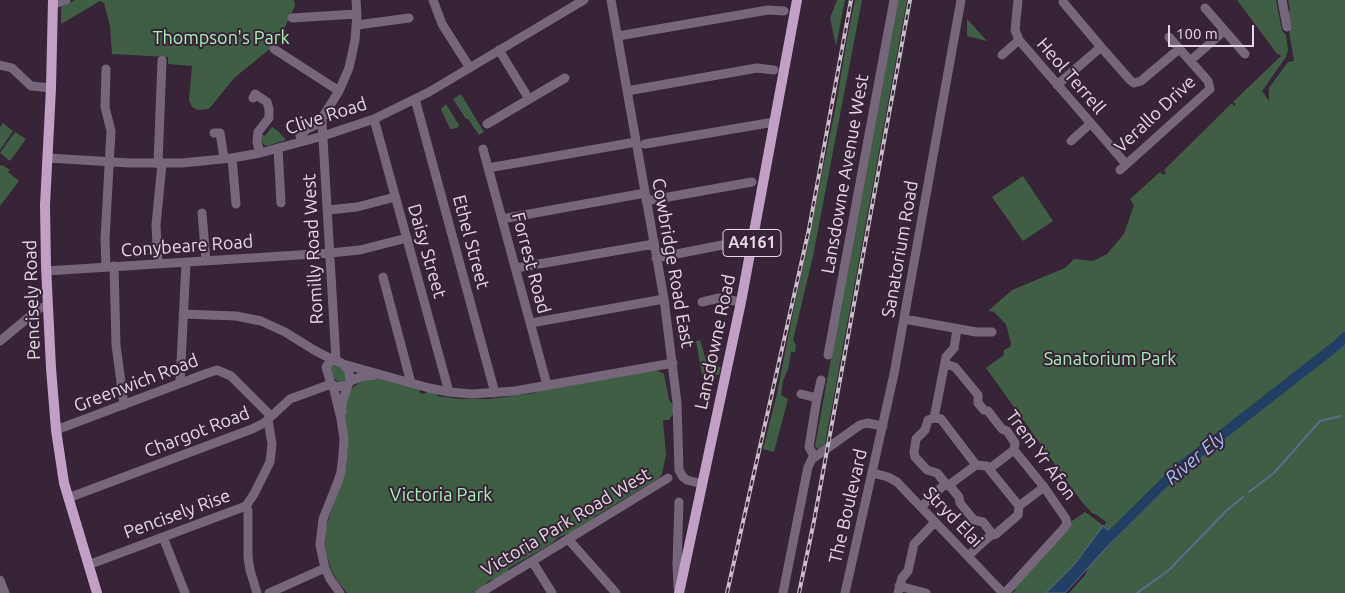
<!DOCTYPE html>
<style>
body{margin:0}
#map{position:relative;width:1345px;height:593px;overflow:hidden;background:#382437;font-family:Ubuntu,sans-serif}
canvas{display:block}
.scale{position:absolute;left:1168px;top:25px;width:86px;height:22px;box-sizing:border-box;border:2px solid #e5d8e4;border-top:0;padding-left:6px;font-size:15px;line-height:18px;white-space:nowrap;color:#e5d8e4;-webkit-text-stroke:4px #382437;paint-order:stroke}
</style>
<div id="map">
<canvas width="1345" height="593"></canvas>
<div class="scale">100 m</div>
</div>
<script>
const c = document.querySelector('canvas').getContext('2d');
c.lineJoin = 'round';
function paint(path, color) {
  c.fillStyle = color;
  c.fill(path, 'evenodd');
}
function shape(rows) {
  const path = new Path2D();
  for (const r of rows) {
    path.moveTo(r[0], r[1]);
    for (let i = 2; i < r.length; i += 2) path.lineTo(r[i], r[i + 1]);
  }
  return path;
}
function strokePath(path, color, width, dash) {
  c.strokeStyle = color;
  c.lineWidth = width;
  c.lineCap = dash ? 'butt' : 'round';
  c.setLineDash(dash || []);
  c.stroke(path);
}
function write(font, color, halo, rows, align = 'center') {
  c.font = font + ' Ubuntu,sans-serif';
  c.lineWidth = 4;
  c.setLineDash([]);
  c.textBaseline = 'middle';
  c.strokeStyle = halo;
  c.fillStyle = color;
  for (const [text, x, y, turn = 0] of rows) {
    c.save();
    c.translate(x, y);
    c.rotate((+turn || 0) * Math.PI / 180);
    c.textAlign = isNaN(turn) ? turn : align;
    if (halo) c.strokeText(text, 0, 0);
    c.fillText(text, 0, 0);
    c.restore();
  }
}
paint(shape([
 [75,0,294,0,295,6,277,43,234,78,209,109,198,110,192,107,189,100,192,66,168,64,168,57,112,54,110,26,104,3,100,1,61,24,61,7],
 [837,0,845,0,836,46,830,18],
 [855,0,862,0,813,256,793,340,796,345,795,352,791,352,788,369,783,381,781,395,788,399,774,452,763,449,777,394,785,352,836,105,848,33],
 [897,0,907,0,825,444,818,449,815,446],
 [1237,0,1276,0,1282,31,1286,35,1288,50,1286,57,1262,91,1269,101,1269,88,1288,62,1294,61,1289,31,1287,13,1290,11,1288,0,1345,0,1345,593,1069,593,1086,574,1096,540,1103,527,1074,565,1046,593,1012,593,1016,590,1013,588,1069,523,1085,512,1104,526,1106,522,1097,515,1092,513,1082,502,986,368,1004,355,1004,350,1010,347,1011,344,1006,324,994,312,988,311,1012,290,1065,268,1074,259,1093,261,1107,254,1124,234,1134,205,1130,199,1160,172,1163,175,1166,173,1164,170,1232,103,1234,106,1236,104,1233,102,1281,56,1279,54,1278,55],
 [967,19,987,41,967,36],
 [461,94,484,132,479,135,468,119,466,119,453,99],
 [446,104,459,125,457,128,450,129,441,109],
 [3,123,13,131,0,150,0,127],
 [272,127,278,131,286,140,267,146,264,145,261,140,262,135,265,136],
 [15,132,26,139,10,161,0,153],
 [2,165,10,170,8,172,19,181,0,206,0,166],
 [1023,176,1053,221,1023,241,992,197],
 [700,340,707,364,721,367,719,375,702,374,696,341],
 [336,364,345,372,346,379,344,382,339,383,334,378,330,369,331,365],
 [656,370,664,374,669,400,673,405,673,414,669,420,663,420,666,455,662,474,659,478,594,517,593,520,574,532,559,537,551,544,509,568,507,573,496,579,488,581,477,593,347,593,336,579,331,569,325,548,326,527,346,468,348,449,345,418,346,400,351,389,361,381,371,376,419,389,420,393,424,394,428,391,437,394,437,396,460,399,489,399,535,393,536,391,571,383,574,385,575,382]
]), '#405e46');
const water = shape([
 [1103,526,1116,537,1065,593,1046,593,1074,565,1103,526]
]);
paint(water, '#233e65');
strokePath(water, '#5d6c8b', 1);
strokePath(shape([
 [1249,492,1274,473,1320,421,1341,416],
 [1137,593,1169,570,1226,511,1243,497]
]), '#5d6c8b', 2);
strokePath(shape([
 [1104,542,1178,469,1337,345,1345,337]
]), '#233e65', 10);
strokePath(shape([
 [433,0,442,24,470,68],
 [611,0,664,299,677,403,679,470,683,477,687,480,702,484],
 [1018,0,1015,30,1019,40,1126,164],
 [1282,0,1287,27],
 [1063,2,1101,47,1130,80,1134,83,1141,81,1179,49],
 [54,4,66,0],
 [1205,8,1245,54],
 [292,18,357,14],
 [357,25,409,18],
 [618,36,768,10,784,11],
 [274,49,339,91],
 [499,50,529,99],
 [1002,55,1019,40],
 [1190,61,1224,31],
 [0,65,12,68,31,86,51,88],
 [1057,85,1101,47],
 [627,91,757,68,774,70],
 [253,98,255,94,267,102,269,109,269,118,258,132,257,142,260,153],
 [415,99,495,393],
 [374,119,449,392],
 [487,124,565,78],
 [214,133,220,133,224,158],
 [300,136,307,129,322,122],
 [1071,141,1091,123],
 [645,144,774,122],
 [278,148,281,203],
 [483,149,547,385],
 [48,158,130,163,182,163,232,158,260,153,323,136,374,119,429,92,584,0],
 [232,158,236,204],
 [158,164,162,60],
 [488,168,636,142],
 [1120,170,1210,89,1208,81,1169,37],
 [646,201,752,182],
 [328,210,357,207,395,197],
 [202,213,206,261],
 [502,219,645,193],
 [656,258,753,239],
 [158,264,156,225,162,164],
 [114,266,116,345,124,405],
 [106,267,105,239,111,131,105,107,106,69],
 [516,268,654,244],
 [46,271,330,253,360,250,407,238],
 [383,277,411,383],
 [702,302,719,298,741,302],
 [183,314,236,316,261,321,285,332,314,350,333,360],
 [904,319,976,332,992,332],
 [531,323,664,299],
 [0,341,40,308,48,306],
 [828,355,894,0],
 [336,360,322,122,322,118,339,91,349,68,355,40,357,14,356,0],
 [336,360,343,364,349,371,350,381,348,385,337,387,331,384,326,367,330,361,336,360],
 [343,364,429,388,449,392,472,394,515,391,673,363],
 [945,364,955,367,978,395,978,403,984,410,988,411,1002,429,1007,431,1015,443,1014,450,1044,487,1066,519,1067,524,1064,528,1005,593],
 [350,381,360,377,374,375],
 [180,383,186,263],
 [333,386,341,419,344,439,343,455,341,472,337,484,323,519,320,545,325,568,330,579,340,593],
 [801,394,817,398,809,447,814,456],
 [817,398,821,380],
 [342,412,342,403,348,385],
 [934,418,941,419,976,465],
 [56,430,205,374,217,370,231,376,271,416],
 [989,469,1019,506],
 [873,473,888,477,897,482,1003,593],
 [947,485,937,473,927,470,915,457,914,452,916,439,925,430,928,420,934,418,946,357,954,348,957,329],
 [949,485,959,497,960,503,974,520,983,522,992,534],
 [68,498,252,429,264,423,290,399,331,384],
 [246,506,248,511,248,557,250,570,257,593],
 [921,507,943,486,949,485,976,465,987,466,989,469,1014,450],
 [163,537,185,593],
 [568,539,616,593],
 [968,556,990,536,996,534,1018,515,1019,506,1044,487],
 [532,561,552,593],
 [88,565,246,506,254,494,270,462,272,444,268,420],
 [0,580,5,593],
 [899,586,926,593],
 [678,587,677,564,679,502],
 [269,593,325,568],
 [480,593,668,478],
 [783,593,808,467,812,459,860,425,867,423,883,426],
 [845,593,894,374,961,0],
 [898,593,902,578,908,571,914,544,935,522]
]), '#766679', 9);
strokePath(shape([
 [53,0,51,88,45,205,46,266,51,368,56,430,64,483,97,593],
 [679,593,741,302,797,0]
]), '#c0a0c5', 10);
const rail = shape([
 [727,593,809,229,851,0],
 [799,593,814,521,910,0]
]);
strokePath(rail, '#cabcc9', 4);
strokePath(rail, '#382437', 2, [5.5]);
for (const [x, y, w] of [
 [752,243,58]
]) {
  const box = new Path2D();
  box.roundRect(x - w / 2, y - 13.5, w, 27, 4);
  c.fillStyle = '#382437';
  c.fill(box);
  strokePath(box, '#e5d8e4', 1);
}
write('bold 16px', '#e5d8e4', null, [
 ["A4161",752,243]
]);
write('18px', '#a8efb6', '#382437', [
 ["Thompson's Park",221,38],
 ["Sanatorium Park",1110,359],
 ["Victoria Park",441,495]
]);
write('18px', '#e5d8e4', '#382437', [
 ["Heol Terrell",1071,76,49],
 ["Verallo Drive",1155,114,-43],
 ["Clive Road",326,116,-18],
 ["Lansdowne Avenue West",845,174,-80],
 ["Ethel Street",471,242,75],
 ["Conybeare Road",187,246,-4],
 ["Romilly Road West",313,249,-93],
 ["Sanatorium Road",900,249,-80],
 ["Daisy Street",427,251,74],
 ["Forrest Road",531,263,75],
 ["Cowbridge Road East",673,263,80],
 ["Pencisely Road",32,300,-92],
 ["Lansdowne Road",715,342,-78],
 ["Greenwich Road",136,383,-21],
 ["Chargot Road",197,432,-21],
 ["Trem Yr Afon",1041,455,54],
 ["The Boulevard",848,506,-77],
 ["Pencisely Rise",177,514,-20],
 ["Stryd Elai",953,517,46],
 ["Victoria Park Road West",566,522,-31]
]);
write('italic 19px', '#9dc1f5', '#382437', [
 ["River Ely",1195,458,-40]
]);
</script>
